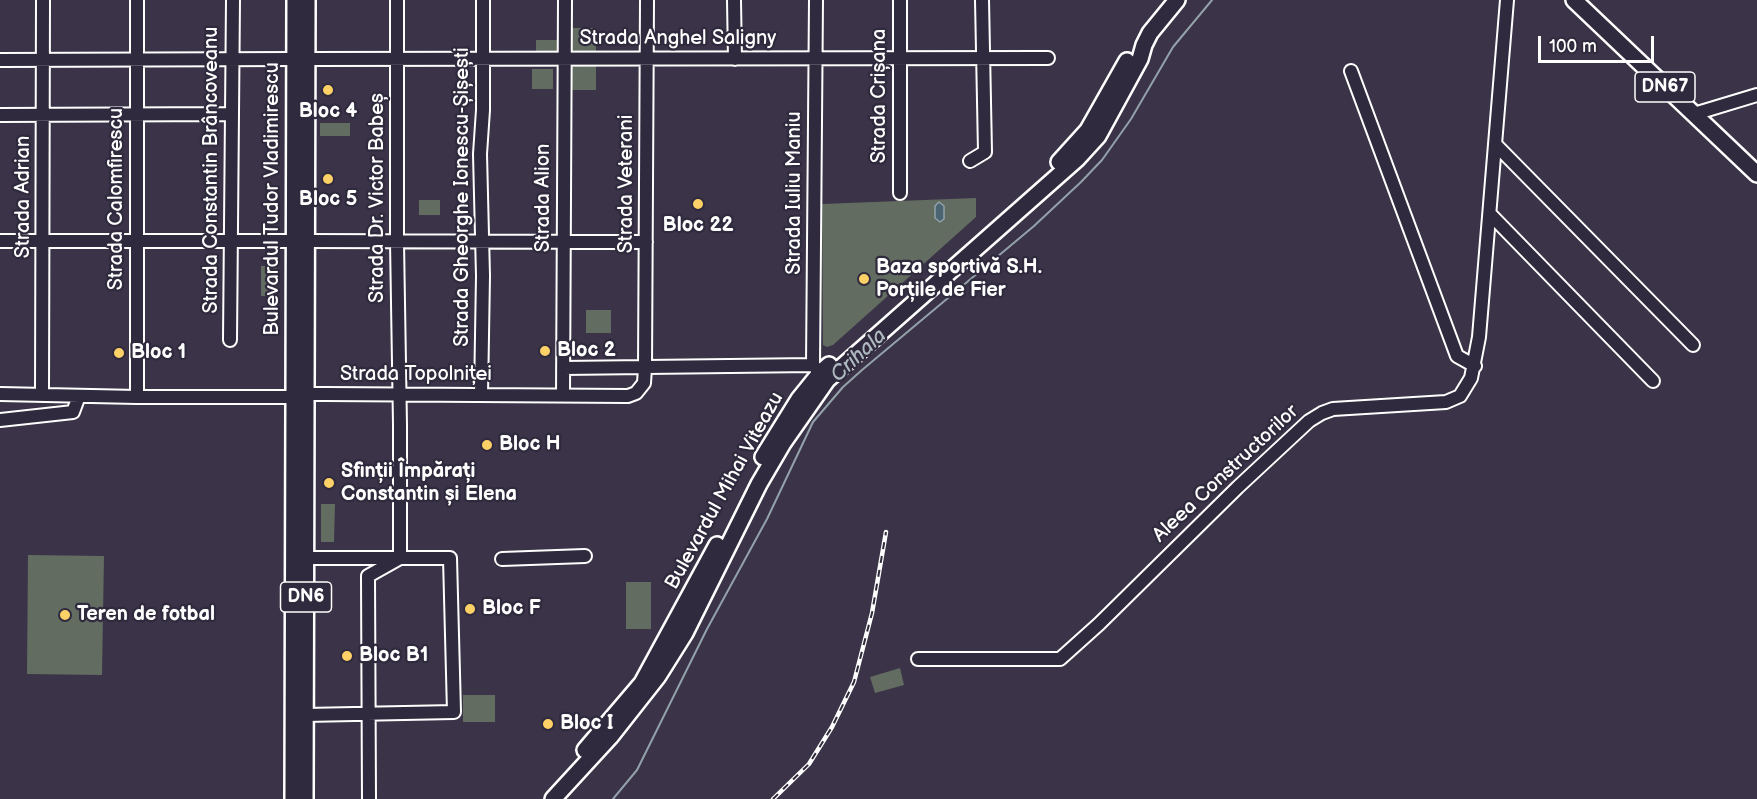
<!DOCTYPE html>
<meta charset="utf-8">
<style>
body{margin:0}
#map{position:relative;width:1757px;height:799px;overflow:hidden;background:#3b3347;font-family:"Balsamiq Sans",sans-serif}
canvas{display:block}
.scale{position:absolute;left:1538px;top:36px;width:116px;height:27px;box-sizing:border-box;border:3px solid #fff;border-top:0;padding-left:8px;font-size:18px;line-height:21px;white-space:nowrap;color:#fff;-webkit-text-stroke:4px #2f2a3d;paint-order:stroke}
</style>
<div id="map">
<canvas width="1757" height="799"></canvas>
<div class="scale">100 m</div>
</div>
<script>
const c = document.querySelector('canvas').getContext('2d');
c.lineJoin = 'round';
function paint(path, color) {
  c.fillStyle = color;
  c.fill(path, 'evenodd');
}
function shape(rows) {
  const path = new Path2D();
  for (const r of rows) {
    path.moveTo(r[0], r[1]);
    for (let i = 2; i < r.length; i += 2) path.lineTo(r[i], r[i + 1]);
  }
  return path;
}
function strokePath(path, color, width, dash) {
  c.strokeStyle = color;
  c.lineWidth = width;
  c.lineCap = dash ? 'butt' : 'round';
  c.setLineDash(dash || []);
  c.stroke(path);
}
function write(font, color, halo, rows, align = 'center') {
  c.font = font + ' "Balsamiq Sans",sans-serif';
  c.lineWidth = 4.5;
  c.setLineDash([]);
  c.textBaseline = 'middle';
  c.strokeStyle = halo;
  c.fillStyle = color;
  for (const [text, x, y, turn = 0] of rows) {
    c.save();
    c.translate(x, y);
    c.rotate((+turn || 0) * Math.PI / 180);
    c.textAlign = isNaN(turn) ? turn : align;
    if (halo) c.strokeText(text, 0, 0);
    c.fillText(text, 0, 0);
    c.restore();
  }
}
paint(shape([
 [568,28,596,28,596,51,568,52],
 [536,40,562,40,562,52,536,51],
 [568,66,596,66,596,90,568,90],
 [532,69,553,69,553,89,532,89],
 [320,123,350,123,350,136,320,136],
 [976,198,976,217,833,345,827,347,823,345,822,204],
 [419,200,440,200,440,215,419,215],
 [261,266,277,266,277,296,261,296],
 [586,310,611,310,611,333,586,333],
 [321,504,335,504,334,542,321,542],
 [28,555,104,556,102,675,27,674],
 [626,582,651,582,651,629,626,629],
 [900,668,904,685,875,693,870,677],
 [463,695,495,695,495,722,463,722]
]), '#626c60');
const water = shape([
 [939,202,944,206,944,219,940,222,935,218,935,206,939,202]
]);
paint(water, '#4b6472');
strokePath(water, '#93a2aa', 1.5);
strokePath(shape([
 [613,799,637,770,707,629,767,519,813,422,843,387,862,370,1034,226,1081,182,1102,160,1131,119,1173,47,1212,0]
]), '#93a2aa', 2);
const minor = shape([
 [734,0,735,59],
 [816,0,813,365,825,378],
 [307,59,1048,58],
 [0,60,294,59],
 [1351,71,1457,356,1475,366],
 [1694,114,1757,95],
 [0,115,232,114],
 [1496,145,1693,345],
 [970,161,985,152,982,0],
 [900,193,900,0],
 [1490,214,1653,381],
 [0,241,294,241],
 [306,241,646,242],
 [230,340,233,0],
 [563,368,813,365],
 [0,394,137,397,293,397,306,394,325,394,628,396,636,393,644,383,645,368,647,0],
 [42,395,43,0],
 [481,395,483,276,480,154,483,110,483,0],
 [563,395,565,0],
 [137,397,137,0],
 [0,420,73,412,79,396],
 [502,559,585,556],
 [918,659,1060,659,1099,624,1238,487,1309,421,1322,413,1333,409,1446,402,1460,396,1471,378,1479,337,1507,0],
 [305,715,454,712,450,558,306,558],
 [369,799,368,576,400,558,400,425,397,242,397,0]
]);
const major = shape([
 [1574,0,1757,174],
 [1059,162,1088,130,1127,61],
 [763,457,799,399,820,373,829,365],
 [585,750,642,683,717,545],
 [293,799,295,0],
 [305,799,307,0],
 [553,799,610,737,658,676,685,633,759,484,783,443,827,380,1077,159,1098,136,1140,59,1144,45,1150,33,1177,0]
]);
strokePath(minor, '#fff', 16);
strokePath(major, '#fff', 20);
strokePath(minor, '#2f2a3d', 12);
strokePath(major, '#2f2a3d', 15);
const rail = shape([
 [773,799,809,764,832,727,854,682,872,613,886,532]
]);
strokePath(rail, '#fff', 4.5);
strokePath(rail, '#2f2a3d', 2, [7]);
for (const [x, y, r, color] of [
 [328,90,6,"#ffd166"],
 [328,179,6,"#ffd166"],
 [698,204,6,"#ffd166"],
 [864,279,6,"#ffd166"],
 [545,351,6,"#ffd166"],
 [119,353,6,"#ffd166"],
 [487,445,6,"#ffd166"],
 [329,483,6,"#ffd166"],
 [470,609,6,"#ffd166"],
 [65,615,6,"#ffd166"],
 [347,656,6,"#ffd166"],
 [548,724,6,"#ffd166"]
]) {
  const dot = new Path2D();
  dot.arc(x, y, r, 0, 2 * Math.PI);
  c.fillStyle = color;
  c.fill(dot);
  strokePath(dot, '#2f2a3d', 2);
}
for (const [x, y, w] of [
 [1665,87,60],
 [306,597,51]
]) {
  const box = new Path2D();
  box.roundRect(x - w / 2, y - 15, w, 30, 4.5);
  c.fillStyle = '#2f2a3d';
  c.fill(box);
  strokePath(box, '#fff', 1.5);
}
write('bold 18px', '#fff', null, [
 ["DN67",1665,87],
 ["DN6",306,597]
]);
write('20px', '#fff', '#2f2a3d', [
 ["Strada Anghel Saligny",678,39],
 ["Strada Crișana",880,96,-90],
 ["Strada Constantin Brâncoveanu",212,170,-90],
 ["Strada Veterani",627,184,-90],
 ["Strada Iuliu Maniu",795,193,-90],
 ["Strada Adrian",24,197,-90],
 ["Strada Gheorghe Ionescu-Șișești",463,197,-90],
 ["Strada Dr. Victor Babeș",378,198,-90],
 ["Strada Alion",544,198,-90],
 ["Strada Calomfirescu",117,199,-90],
 ["Bulevardul Tudor Vladimirescu",273,199,-90],
 ["Strada Topolniței",416,375],
 ["Aleea Constructorilor",1226,474,-43],
 ["Bulevardul Mihai Viteazu",725,491,-61]
]);
write('bold 20px', '#fff', '#2f2a3d', [
 ["Bloc 4",328,112,"center"],
 ["Bloc 5",328,200,"center"],
 ["Bloc 22",698,226,"center"],
 ["Baza sportivă S.H.",876,268],
 ["Porțile de Fier",876,291],
 ["Bloc 2",557,351],
 ["Bloc 1",131,353],
 ["Bloc H",499,445],
 ["Sfinții Împărați",341,472],
 ["Constantin și Elena",341,495],
 ["Bloc F",482,609],
 ["Teren de fotbal",77,615],
 ["Bloc B1",359,656],
 ["Bloc I",560,724]
], 'left');
write('italic 21px', '#aeb9c0', '#2f2a3d', [
 ["Crihala",859,356,-43]
]);
</script>
